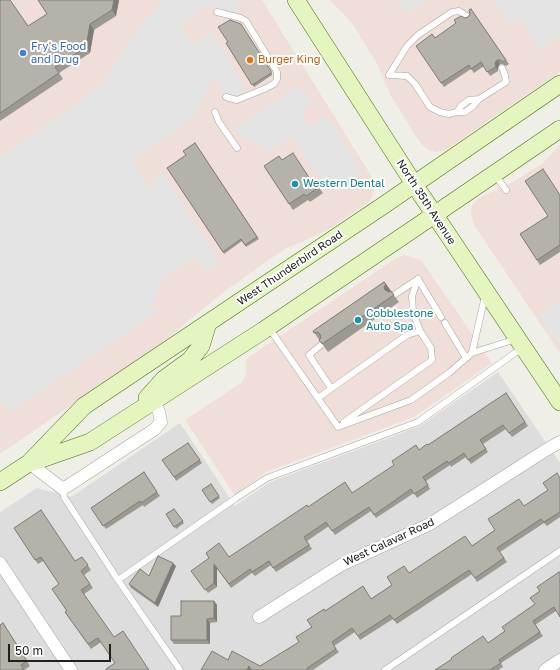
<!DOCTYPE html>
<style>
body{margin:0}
#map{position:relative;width:560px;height:670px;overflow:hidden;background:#f0efe7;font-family:"Golos Text",sans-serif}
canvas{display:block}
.scale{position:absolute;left:8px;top:644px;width:103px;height:18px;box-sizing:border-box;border:2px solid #202020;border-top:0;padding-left:5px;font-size:12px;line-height:14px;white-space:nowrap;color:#202020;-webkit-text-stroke:3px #fff;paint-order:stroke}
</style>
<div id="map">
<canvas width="560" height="670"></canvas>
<div class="scale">50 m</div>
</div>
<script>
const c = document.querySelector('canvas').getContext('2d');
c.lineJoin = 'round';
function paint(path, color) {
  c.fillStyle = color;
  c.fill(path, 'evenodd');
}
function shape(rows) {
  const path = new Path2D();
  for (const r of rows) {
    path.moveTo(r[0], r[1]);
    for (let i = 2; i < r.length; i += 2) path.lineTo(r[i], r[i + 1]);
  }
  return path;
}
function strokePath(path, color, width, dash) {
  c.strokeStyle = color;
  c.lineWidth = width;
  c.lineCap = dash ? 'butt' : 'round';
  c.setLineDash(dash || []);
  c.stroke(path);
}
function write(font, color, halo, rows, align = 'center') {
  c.font = font + ' "Golos Text",sans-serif';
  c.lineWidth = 4;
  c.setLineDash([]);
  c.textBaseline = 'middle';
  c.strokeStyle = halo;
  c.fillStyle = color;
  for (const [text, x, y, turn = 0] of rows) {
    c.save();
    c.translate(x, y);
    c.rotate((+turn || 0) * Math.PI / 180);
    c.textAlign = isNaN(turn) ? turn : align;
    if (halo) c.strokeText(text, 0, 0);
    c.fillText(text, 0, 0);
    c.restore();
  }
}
paint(shape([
 [498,372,560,463,560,670,0,670,0,512,37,488,71,497,180,423,235,506,270,482,420,426]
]), '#dedddd');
paint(shape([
 [0,0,262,0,372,177,375,186,373,194,369,202,328,230,283,250,221,294,163,342,0,454],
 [330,0,560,0,560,72,450,147,445,150,436,152,429,150,422,145,417,138,391,96,376,62,352,23],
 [560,145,560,353,476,228,471,215,471,208,475,202,479,198,513,182,543,163],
 [404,255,415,258,421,260,492,363,414,417,266,472,235,496,185,420,241,383,244,379,246,373,246,361,249,357,398,257]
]), '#efdfd8');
paint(shape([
 [162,0,235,0,239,6,227,15,217,12,212,4,179,27,185,33,192,44,211,31,246,88,232,98,226,97,213,76,194,118,131,161,150,189,161,169,220,263,205,273,195,257,163,278,152,304,158,312,10,412,0,400,0,156,82,100,92,92,110,75,117,61,139,29],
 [397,0,428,0,407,14],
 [493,0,560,0,560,37,540,50,520,20,511,26],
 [299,85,312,104,300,112,310,127,327,116,362,171,352,178,337,184,327,190,294,139,288,139,266,153,259,145,242,138,234,129],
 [560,300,560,346,539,315]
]), '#e4e4e4');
const service = shape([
 [217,12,241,18,246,21,277,72,277,79,274,84,264,89,237,100,226,97],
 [389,75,407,76,415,84,430,107,440,112,449,114,457,112,465,112,473,106,479,99,506,82,505,75,502,68],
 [389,75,407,46,418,35,452,12,459,11,468,17],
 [215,112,219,122,237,148],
 [457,112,461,106,469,100,479,99],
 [495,175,506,190],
 [418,279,412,296,413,312,420,331],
 [418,279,441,317],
 [394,295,418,279],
 [445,323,466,358],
 [269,328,338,427,411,400,449,373,472,353,516,339],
 [322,344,309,355,331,388],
 [472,353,485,296],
 [318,398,407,335,420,331,431,348,432,360,344,422],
 [63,489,64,497,118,580,180,670],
 [118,580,236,498,267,478,418,422,522,348],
 [385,670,560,551]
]);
const minor = shape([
 [29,463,63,489,155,429,161,422,159,412,154,401],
 [0,563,71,670],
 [259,617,341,565,430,524,546,450,560,442],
 [545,670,560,660]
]);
const secondary = shape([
 [296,0,414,184,560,402],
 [147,398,164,379,190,360,201,346,208,323],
 [33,462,90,442,264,330,434,215,560,129],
 [0,482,29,463,84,406,384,205,560,84]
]);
strokePath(service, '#a4a4a4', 7);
strokePath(minor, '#a4a4a4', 13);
strokePath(secondary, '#4a700d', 18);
strokePath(service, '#fff', 6);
strokePath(minor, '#fff', 12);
strokePath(secondary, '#e4f5bf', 17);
paint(shape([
 [0,0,28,26,119,0,116,16,94,30,90,53,59,73,63,79,0,121],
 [471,9,509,64,506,66,503,64,500,64,498,67,498,71,490,76,484,66,474,73,471,69,444,87,416,46,435,38,465,18,468,17,470,14],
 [226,43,272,73,272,75,254,87],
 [195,143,259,239,246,247,242,241,224,254,167,168,186,155],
 [282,160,311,179,312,178,323,193,310,202,308,200,293,210,264,166],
 [560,195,560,252,540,265,520,234,548,216],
 [384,282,399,302,328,352,313,331],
 [506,393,528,426,512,437,506,429,483,444,488,452,471,464,466,457,451,467,450,465,426,481,430,489,417,498,414,493,376,518,371,511,335,535,329,526,307,541,312,549,276,572,271,565,255,576,252,573,231,588,217,568,217,587,208,593,191,571,229,557,308,507,353,493,419,450,428,445],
 [188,443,202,463,176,481,174,477],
 [144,472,160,496,144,507,143,505,106,529,91,508],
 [560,477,560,517,547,526,544,523,500,552,507,562,477,582,472,574,397,624,393,619,360,640,355,632,334,646,339,652,313,670,201,670,228,660,260,666,299,642,325,611,371,599,409,573,472,546,495,530,524,506,548,490],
 [211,484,220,498,212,504,202,490],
 [174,509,184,523,176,529,166,514],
 [14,528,75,561,82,557,91,570,84,575,93,588,84,594,115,663,101,642,91,649,65,612,67,611,59,584,43,561,38,564],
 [176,566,158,607,131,588,129,584],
 [559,572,556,611,535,625,543,636,501,663,503,667,498,670,435,670,488,643,505,631,535,604,540,591],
 [214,601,217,605,217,622,210,623,210,644,174,644,171,640,181,616],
 [3,623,30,666,24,670,0,670]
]), '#9c9992');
paint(shape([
 [114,0,119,0,116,16,112,10],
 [90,24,94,30,90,53,86,47],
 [497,60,500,64,498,67,498,71,496,67,495,63],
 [386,284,391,291,390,295,391,298,385,290,384,287],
 [173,563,176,566,158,607,155,603],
 [214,564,217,568,217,587,214,583],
 [214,601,217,605,217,622,214,618],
 [207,619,210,623,210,644,207,640],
 [249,666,252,670,247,670]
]), '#7f7d77');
const building = shape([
 [0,0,10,0,28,26,47,14,38,0,114,0,112,10,90,24,86,47,55,67,59,73,0,113,0,0],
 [471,9,506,60,503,62,500,60,497,60,495,63,496,67,487,72,481,62,471,69,469,65,441,83,416,46,432,34,435,38,456,23,454,20,461,16,465,18,468,17,470,14,469,10,471,9],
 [230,20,241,24,271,71,271,73,252,85,226,43,228,42,218,27,230,20],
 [195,143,257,237,245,245,241,239,223,252,167,168,186,155,183,151,195,143],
 [293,153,310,179,312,178,319,187,306,196,304,194,289,204,264,166,279,156,282,160,293,153],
 [543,169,560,195,560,245,537,260,520,234,548,216,525,181,543,169],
 [384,282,386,284,384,287,385,290,389,292,391,291,394,295,322,344,319,340,321,338,320,334,318,332,314,333,313,331,384,282],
 [506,393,525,422,509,433,503,425,480,440,486,449,468,460,464,453,449,463,447,461,423,477,428,485,414,494,411,489,374,515,369,507,332,531,326,522,304,537,309,545,273,568,269,561,252,572,250,569,229,584,214,564,214,583,205,590,191,571,209,558,206,553,219,543,229,557,307,505,308,507,345,482,352,493,394,465,392,461,416,445,419,450,427,444,428,445,506,393],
 [188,443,200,460,174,477,162,460,188,443],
 [144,472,157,492,141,503,140,501,103,526,91,508,144,472],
 [557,473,560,478,560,512,544,522,541,519,497,548,504,558,475,578,469,570,394,620,390,615,358,636,352,628,332,642,336,649,307,668,308,670,251,670,249,666,247,670,201,670,212,651,228,660,232,651,260,666,299,642,296,637,312,627,307,620,324,609,325,611,363,586,371,599,392,585,387,577,404,566,409,573,465,536,472,546,495,530,488,519,519,499,524,506,548,490,543,483,557,473],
 [211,484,219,496,210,502,202,490,211,484],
 [174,509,183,521,174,527,166,514,174,509],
 [41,510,75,561,82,557,88,565,81,571,90,584,81,590,114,637,123,631,149,670,106,670,106,669,115,663,98,638,88,644,65,612,67,611,52,589,59,584,41,557,35,560,14,528,41,510],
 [158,556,173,563,155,603,129,584,140,569,149,576,158,556],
 [559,572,560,574,560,617,554,607,533,621,540,632,499,660,501,663,490,670,435,670,452,659,451,658,483,636,488,643,505,631,502,627,535,604,530,598,540,591,537,587,559,572],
 [181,601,214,601,214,618,207,619,207,640,171,640,171,616,181,616,181,601],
 [3,623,27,661,21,665,24,670,0,670,0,625,3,623]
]);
paint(building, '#b5b2aa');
strokePath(building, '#7f7d77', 1);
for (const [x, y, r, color] of [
 [23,53,4,"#3f7fe0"],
 [250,60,4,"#e8710a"],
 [295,184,4,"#0f9aa8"],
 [358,320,4,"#0f9aa8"]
]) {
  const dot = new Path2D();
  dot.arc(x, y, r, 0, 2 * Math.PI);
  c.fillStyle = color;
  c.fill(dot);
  strokePath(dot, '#fff', 1.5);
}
write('11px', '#366cbe', '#fff', [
 ["Fry's Food",31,47],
 ["and Drug",31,60]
], 'left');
write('11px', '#c56008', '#fff', [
 ["Burger King",258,60]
], 'left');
write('11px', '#0d838f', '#fff', [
 ["Western Dental",303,184],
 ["Cobblestone",366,314],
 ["Auto Spa",366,327]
], 'left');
write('11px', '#202020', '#fff', [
 ["North 35th Avenue",426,202,57],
 ["West Thunderbird Road",290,268,-34],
 ["West Calavar Road",389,542,-25]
]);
</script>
